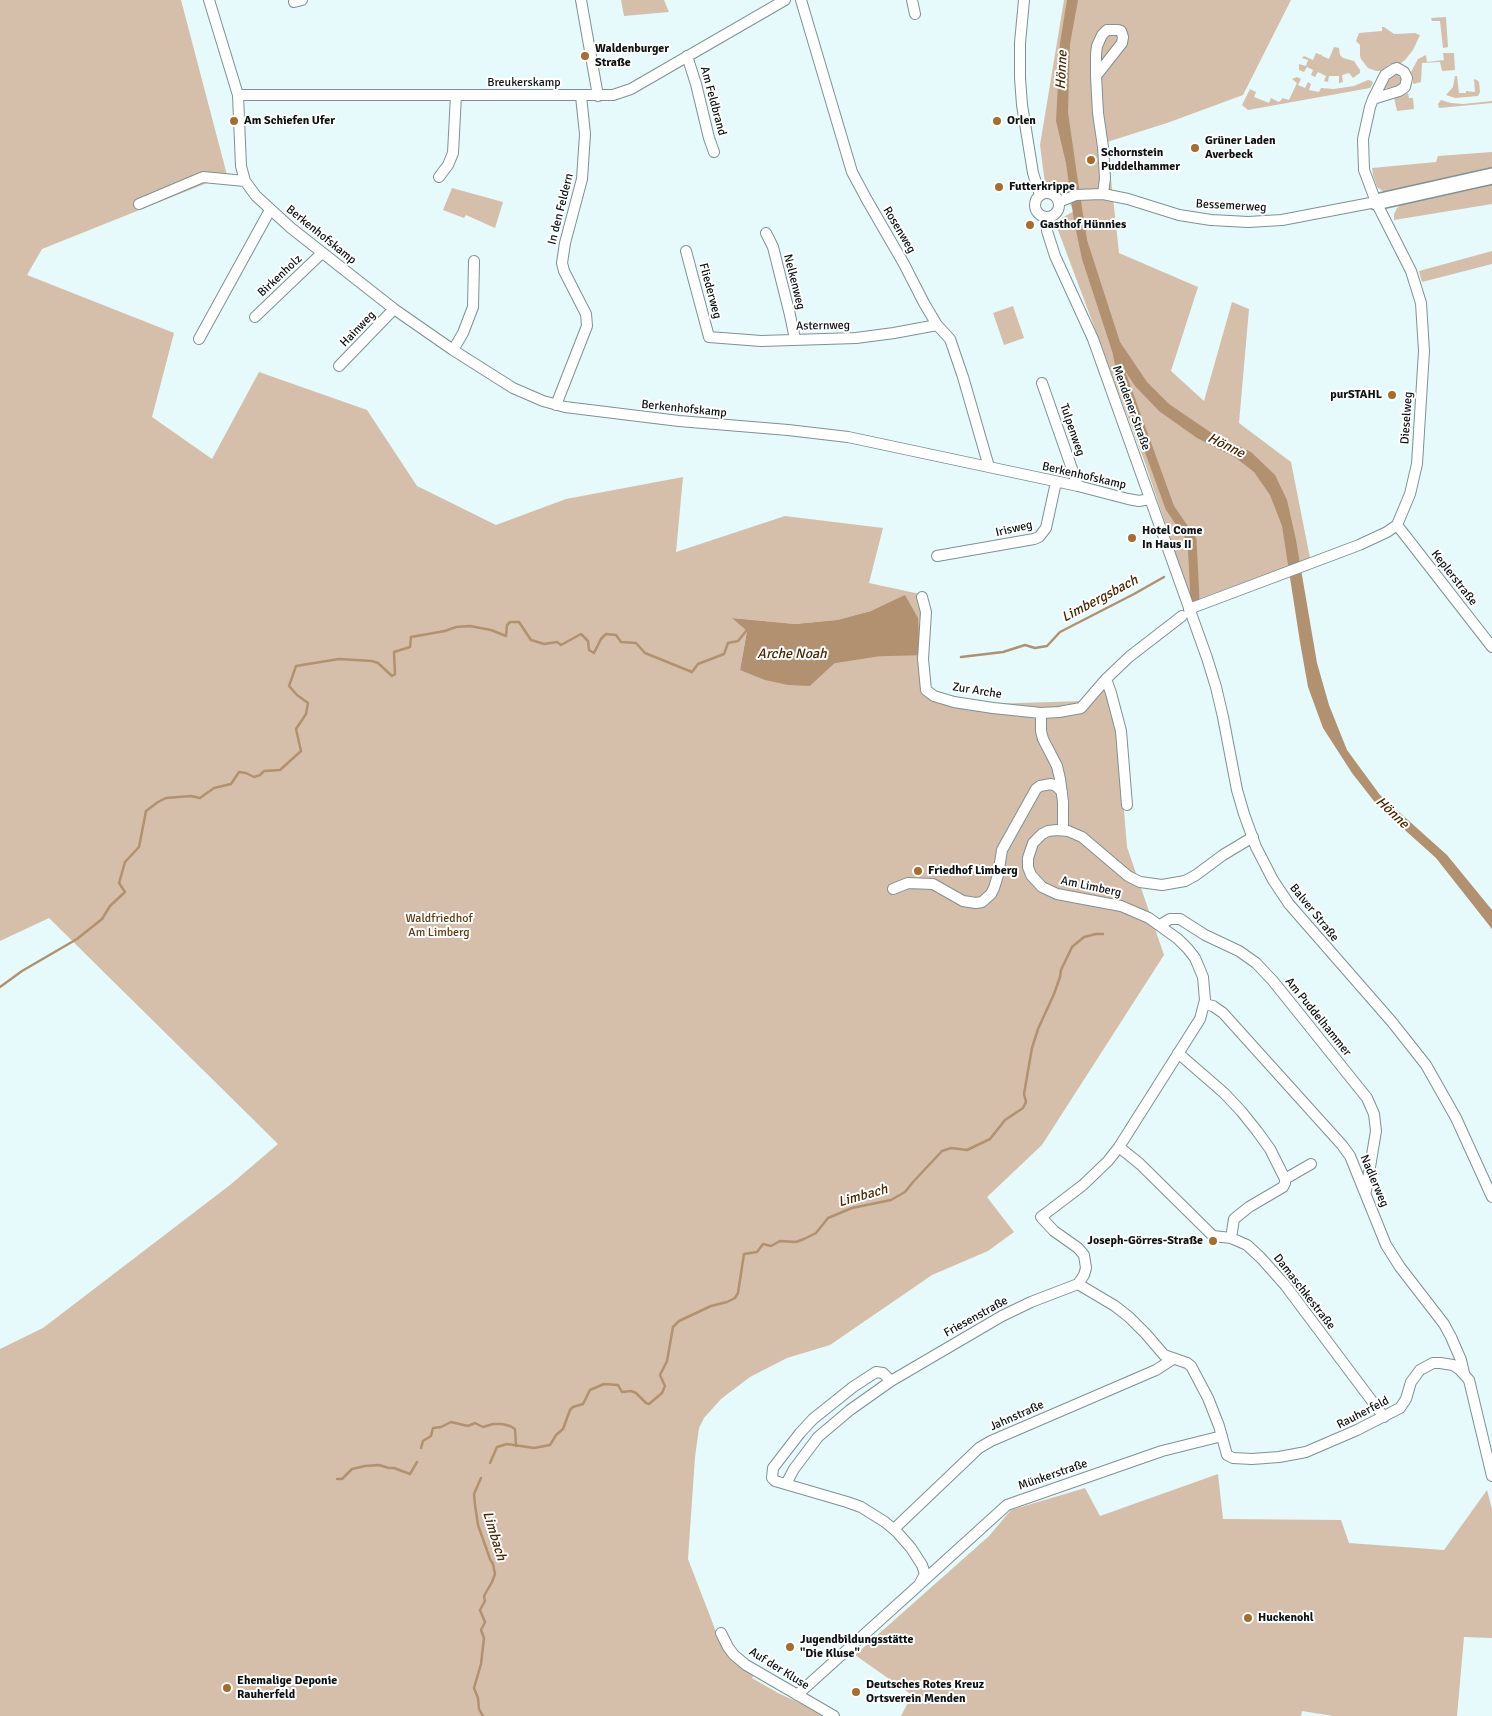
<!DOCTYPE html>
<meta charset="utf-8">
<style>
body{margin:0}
canvas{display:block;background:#e6f9fb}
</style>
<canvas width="1492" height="1716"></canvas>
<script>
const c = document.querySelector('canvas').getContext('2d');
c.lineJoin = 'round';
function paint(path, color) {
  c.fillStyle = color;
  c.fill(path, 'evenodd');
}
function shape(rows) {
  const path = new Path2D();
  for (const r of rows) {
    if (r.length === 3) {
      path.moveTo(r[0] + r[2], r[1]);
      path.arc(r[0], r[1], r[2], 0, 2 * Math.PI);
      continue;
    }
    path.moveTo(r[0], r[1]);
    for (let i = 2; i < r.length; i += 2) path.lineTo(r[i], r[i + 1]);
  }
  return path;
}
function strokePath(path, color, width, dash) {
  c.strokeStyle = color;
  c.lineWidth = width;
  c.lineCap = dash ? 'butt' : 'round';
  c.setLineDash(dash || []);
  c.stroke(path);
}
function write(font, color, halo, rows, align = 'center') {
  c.font = font + ' Signika,sans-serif';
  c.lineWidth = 4;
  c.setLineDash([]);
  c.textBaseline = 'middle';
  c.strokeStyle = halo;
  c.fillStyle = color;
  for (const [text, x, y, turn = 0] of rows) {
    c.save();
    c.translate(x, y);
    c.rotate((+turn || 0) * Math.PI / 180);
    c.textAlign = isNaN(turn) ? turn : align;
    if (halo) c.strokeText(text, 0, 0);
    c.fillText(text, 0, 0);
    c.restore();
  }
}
paint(shape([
 [0,0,181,0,227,175,42,249,27,275,174,333,152,417,212,459,259,372,367,410,417,486,496,525,566,499,683,477,676,552,785,516,883,528,869,583,920,594,923,693,988,704,1083,701,1105,688,1114,716,1121,773,1127,847,1164,955,1042,1145,987,1197,1014,1232,988,1251,932,1275,830,1345,787,1358,750,1377,721,1399,704,1418,699,1428,695,1457,688,1559,720,1642,755,1673,752,1678,778,1693,828,1716,0,1716,0,1349,43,1328,230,1185,278,1144,49,918,0,941],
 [871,611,919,654,879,655,836,662,810,686,740,670,747,630,733,618,795,624,837,620],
 [621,0,664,0,669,12,624,16],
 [1064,0,1291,0,1243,95,1167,123,1107,142,1119,253,1198,287,1171,371,1204,401,1232,302,1249,309,1239,423,1291,462,1310,558,1201,598,1190,597,1144,460,1055,222,1074,211,1059,186,1045,184,1040,145],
 [1446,17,1448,47,1443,48,1440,21,1432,21,1431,18],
 [1382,27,1384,27,1394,34,1415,33,1420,35,1413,50,1405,60,1401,63,1390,64,1381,71,1376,71,1368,68,1361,59,1360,56,1360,45,1356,41,1359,33,1382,31],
 [1334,47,1339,48,1340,55,1343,58,1354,61,1360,70,1360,73,1353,78,1349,73,1342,75,1343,82,1339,83,1339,76,1329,76,1328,82,1324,81,1326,76,1318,72,1315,77,1311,75,1313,70,1307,67,1304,72,1299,70,1299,64,1306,66,1308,60,1302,58,1304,56,1313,60,1316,53,1321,55,1322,54,1322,56,1329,59],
 [1443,53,1454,53,1455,70,1442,71,1440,62,1422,63,1421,82,1413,84,1413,77,1411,72,1418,59,1426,55,1427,62,1444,60],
 [1397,74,1402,80,1400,85,1383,89,1388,79,1392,75],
 [1455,76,1457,76,1459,93,1466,93,1466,91,1475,92,1474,79,1477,80,1479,82,1480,92,1478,96,1455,98,1446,95,1453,87],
 [1297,77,1301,79,1298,85,1305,88,1308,82,1311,84,1309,90,1319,92,1321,88,1334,89,1354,86,1368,80,1372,81,1373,83,1370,88,1248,110,1242,105,1250,89,1256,92,1254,97,1269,103,1271,98,1279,102,1283,98,1289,100,1297,83,1292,79],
 [1408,93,1409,98,1413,98,1414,109,1397,111,1394,98],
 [1441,100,1451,103,1463,104,1492,101,1492,103,1439,108,1438,104],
 [1492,152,1492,170,1384,192,1377,187,1373,175,1372,168,1436,162,1438,156],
 [1492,182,1492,204,1394,220,1394,214,1397,208,1401,205],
 [452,188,503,202,495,228,466,215,464,218,443,210],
 [1492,251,1492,264,1422,282,1419,271],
 [1013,306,1024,338,1004,345,993,313],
 [1218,1474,1223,1519,1341,1520,1349,1543,1444,1550,1487,1490,1492,1509,1492,1638,1464,1637,1457,1716,1333,1716,1302,1711,1301,1716,901,1716,912,1695,855,1655,989,1536,1011,1510,1085,1488,1100,1516]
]), '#d5bfaa');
paint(shape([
 [1067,0,1078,0,1070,44,1068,112,1077,175,1087,240,1120,342,1147,382,1169,404,1216,436,1251,452,1275,475,1287,500,1296,540,1317,663,1329,705,1347,750,1380,795,1447,855,1492,910,1492,929,1436,858,1377,805,1352,773,1323,728,1308,687,1300,642,1282,526,1270,495,1254,472,1236,458,1197,438,1159,411,1135,386,1112,351,1082,259,1074,221,1066,163,1056,121,1060,43],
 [905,595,918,618,920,654,879,655,836,662,810,686,788,685,765,680,740,670,747,631,732,618,795,624,837,620,871,611]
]), '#b29171');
strokePath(shape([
 [961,657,1003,652,1025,645,1035,648,1047,646,1060,632,1134,594,1164,577],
 [834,662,879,655,920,654],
 [0,987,22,971,77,939,102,919,110,906,125,892,119,883,125,862,139,847,146,811,158,802,166,798,191,796,200,798,214,788,231,784,239,772,246,773,254,777,260,775,264,771,280,770,301,751,296,729,306,714,308,703,297,695,289,686,296,666,339,659,372,661,378,663,392,676,395,674,394,652,410,647,411,637,445,631,456,627,470,626,491,630,506,636,507,625,510,622,519,622,531,640,544,644,557,642,561,645,581,634,588,641,589,650,594,653,601,639,606,634,616,635,621,642,636,643,645,653,692,672,698,664,724,654,728,643,738,641,747,630,749,631],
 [421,1448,423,1441,431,1436,433,1428,441,1427,451,1422,468,1426,475,1423,483,1427,493,1424,502,1424,510,1426,515,1429,516,1446],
 [490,1463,497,1447,507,1444,534,1448,550,1445,556,1435,563,1429,570,1410,573,1407,583,1404,590,1390,604,1384,618,1385,622,1392,631,1391,636,1393,646,1403,649,1404,662,1393,665,1386,660,1375,667,1361,673,1327,679,1321,711,1306,727,1302,735,1298,738,1293,744,1254,757,1252,763,1244,771,1246,780,1241,796,1242,804,1239,816,1233,828,1218,852,1208,891,1200,905,1192,913,1182,942,1151,951,1148,967,1150,990,1139,1005,1120,1023,1108,1026,1102,1024,1094,1032,1048,1038,1029,1054,994,1060,977,1061,970,1072,947,1084,937,1096,934,1103,934],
 [481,1478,474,1494,475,1505,478,1525,490,1559,493,1564,495,1574,492,1582,484,1596,485,1601,480,1610,485,1622,481,1630,484,1638,481,1664,474,1688,478,1698,479,1709,483,1716],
 [337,1479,342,1479,352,1469,365,1466,379,1465,389,1468,394,1468,410,1474,417,1462]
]), '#b29171', 2.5);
strokePath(shape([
 [1117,352,1121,373,1170,508,1192,540,1195,599]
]), '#b29171', 9);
const minor = shape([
 [209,0,238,95,241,166,245,181,256,196,291,228,394,309,453,350,513,388,543,401,565,407,679,421,788,430,848,437,1078,486,1128,499,1139,501,1150,499],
 [581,0,598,96],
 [801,0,852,172,867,200,904,264,924,303,937,325,950,339,963,377,989,467],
 [912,0,915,14],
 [1024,0,1020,43,1020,78,1022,105,1033,173,1040,195],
 [294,2,302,0],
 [687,56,696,84,709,138,714,152],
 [1096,76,1122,43,1123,37,1121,31,1118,30,1107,30,1102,35,1097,46,1096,54,1096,76,1098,113,1103,147,1105,178,1103,194],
 [238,95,613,95,631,89,785,0],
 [439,177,448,165,453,153,456,95],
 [1047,205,12],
 [1059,202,1076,195,1103,194,1128,199,1179,215,1211,220,1248,222,1282,220,1376,202],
 [139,204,203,177,245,181],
 [1047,217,1047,231,1055,256,1093,339,1207,658,1216,687,1223,717,1237,790,1244,814,1256,847,1273,880,1289,904,1392,1022,1426,1065,1456,1118,1492,1197],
 [766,233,773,247,790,315,795,339],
 [686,251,709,337,761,341,856,338,894,333,937,325],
 [255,317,322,253],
 [199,339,270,210],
 [453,350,463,333,473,307,474,261],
 [339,366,394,309],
 [1042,383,1078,486],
 [556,405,587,326,586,314,564,271,562,263,565,243,582,179,585,134,581,96],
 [1397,525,1492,647],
 [937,556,1034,539,1039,537,1046,528,1056,482],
 [922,597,926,612,923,659,926,690,934,696,954,702,993,708,1041,713,1059,712,1081,708,1106,679],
 [1189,609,1359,545,1387,532,1397,525,1410,494,1417,464,1424,351,1421,303,1411,271,1376,202,1364,170,1363,139,1370,107,1373,99,1385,75,1394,69,1397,68,1404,72,1407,78,1405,87,1399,91,1373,99],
 [1041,713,1041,731,1043,739,1057,766,1060,779,1063,802,1063,830],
 [1127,805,1121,731,1111,693,1106,679,1129,657,1182,616],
 [893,889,908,883,933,884,963,901,976,903,982,902,991,894,994,888,998,875,1002,850,1036,789,1040,786,1051,784,1056,786,1062,792],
 [1160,925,1170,919,1180,919,1205,935,1239,951,1256,963,1273,981,1367,1098,1374,1114,1376,1131,1366,1191],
 [1204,1004,1213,1006,1223,1013,1342,1145,1350,1156,1386,1245,1400,1267,1444,1324,1451,1337,1461,1360,1464,1373],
 [1178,1053,1224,1093,1241,1111,1257,1131,1270,1149,1285,1179,1285,1183,1283,1187,1249,1207,1234,1219,1231,1238],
 [1119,1147,1140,1164,1213,1236,1231,1238,1247,1245,1261,1258,1285,1285,1384,1417],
 [1285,1179,1311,1164],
 [1078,1284,1115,1306,1129,1317,1146,1334,1164,1355,1187,1363,1191,1366,1208,1398,1219,1426,1227,1455,1233,1458,1252,1459,1279,1457,1306,1452,1357,1430,1400,1408,1406,1399,1411,1382,1420,1370,1433,1363,1440,1363,1453,1365,1459,1369,1469,1380,1492,1476],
 [786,1484,794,1469,818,1437,850,1410,891,1381,1002,1316,1031,1302,1078,1284,1084,1275,1086,1268,1084,1255,1078,1248,1054,1231,1041,1217,1083,1185,1108,1161,1119,1147,1200,1019,1205,1000,1203,977,1195,958,1188,949,1178,939,1149,918,1121,906,1057,894,1042,887,1031,875,1028,867,1028,858,1033,843,1042,834,1048,831,1057,830,1068,831,1082,837,1128,876,1140,882,1162,885,1185,881,1196,875,1223,855,1253,837],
 [894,1529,979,1448,991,1441,1156,1370,1173,1359],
 [921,1583,1007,1505,1162,1451,1222,1436],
 [721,1633,728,1647,734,1655,746,1665,834,1716],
 [797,1695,919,1585,925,1574,922,1565,911,1548,897,1532,885,1522,861,1507,847,1502,775,1481,772,1478,773,1468,800,1433,813,1419,853,1387,876,1372,883,1373,891,1381]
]);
const primary = shape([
 [1376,202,1492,176]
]);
strokePath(minor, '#7f9193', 12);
strokePath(primary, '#7f9193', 18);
strokePath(minor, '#fff', 10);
strokePath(primary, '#fff', 15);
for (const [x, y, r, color] of [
 [585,56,5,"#a66d2c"],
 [234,121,5,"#a66d2c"],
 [997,121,5,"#a66d2c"],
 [1195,148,5,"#a66d2c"],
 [1091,160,5,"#a66d2c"],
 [999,187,5,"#a66d2c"],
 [1030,225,5,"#a66d2c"],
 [1392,395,5,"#a66d2c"],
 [1132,538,5,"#a66d2c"],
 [918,871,5,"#a66d2c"],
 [1213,1241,5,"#a66d2c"],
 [1248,1618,5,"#a66d2c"],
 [790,1647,5,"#a66d2c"],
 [227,1688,5,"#a66d2c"],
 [856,1692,5,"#a66d2c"]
]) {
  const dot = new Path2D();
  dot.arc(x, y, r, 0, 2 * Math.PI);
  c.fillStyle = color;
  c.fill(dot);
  strokePath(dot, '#fff', 2);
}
write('bold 12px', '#0d1314', '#fff', [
 ["Waldenburger",595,49],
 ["Straße",595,63],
 ["Am Schiefen Ufer",244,121],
 ["Orlen",1007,121],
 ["Grüner Laden",1205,141],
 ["Averbeck",1205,155],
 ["Schornstein",1101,153],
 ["Puddelhammer",1101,167],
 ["Futterkrippe",1009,187],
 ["Gasthof Hünnies",1040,225],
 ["purSTAHL",1382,395,"right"],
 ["Hotel Come",1142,531],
 ["In Haus II",1142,545],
 ["Friedhof Limberg",928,871],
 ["Joseph-Görres-Straße",1203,1241,"right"],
 ["Huckenohl",1258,1618],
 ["Jugendbildungsstätte",800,1640],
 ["\"Die Kluse\"",800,1654],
 ["Ehemalige Deponie",237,1681],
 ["Rauherfeld",237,1695],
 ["Deutsches Rotes Kreuz",866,1685],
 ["Ortsverein Menden",866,1699]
], 'left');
write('12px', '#0d1314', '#fff', [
 ["Breukerskamp",524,83],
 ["Am Feldbrand",713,101,75],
 ["Bessemerweg",1231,206,3],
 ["In den Feldern",561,209,-76],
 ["Rosenweg",899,230,59],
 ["Berkenhofskamp",321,235,39],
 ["Birkenholz",280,276,-43],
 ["Nelkenweg",794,282,76],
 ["Fliederweg",710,291,75],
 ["Asternweg",823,326,-1],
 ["Hainweg",358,329,-46],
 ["Mendener Straße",1131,408,70],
 ["Berkenhofskamp",684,409,6],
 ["Dieselweg",1407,418,-86],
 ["Tulpenweg",1072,430,71],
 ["Berkenhofskamp",1084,476,13],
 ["Irisweg",1014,529,-13],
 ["Keplerstraße",1454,578,52],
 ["Zur Arche",977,691,9],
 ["Am Limberg",1091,887,12],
 ["Balver Straße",1314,913,51],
 ["Am Puddelhammer",1318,1017,51],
 ["Nadlerweg",1374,1181,67],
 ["Damaschkestraße",1304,1292,52],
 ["Friesenstraße",976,1317,-29],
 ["Rauherfeld",1363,1413,-27],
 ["Jahnstraße",1017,1416,-24],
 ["Münkerstraße",1053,1475,-19],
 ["Auf der Kluse",779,1669,32]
]);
write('12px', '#5c3a11', '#fff', [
 ["Waldfriedhof",439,919],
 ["Am Limberg",439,933]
]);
write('italic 14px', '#492800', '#fff', [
 ["Hönne",1062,70,-87],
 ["Hönne",1226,446,26],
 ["Limbergsbach",1100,599,-28],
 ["Arche Noah",792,654],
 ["Hönne",1392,813,43],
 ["Limbach",863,1196,-16],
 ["Limbach",494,1536,73]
]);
</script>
